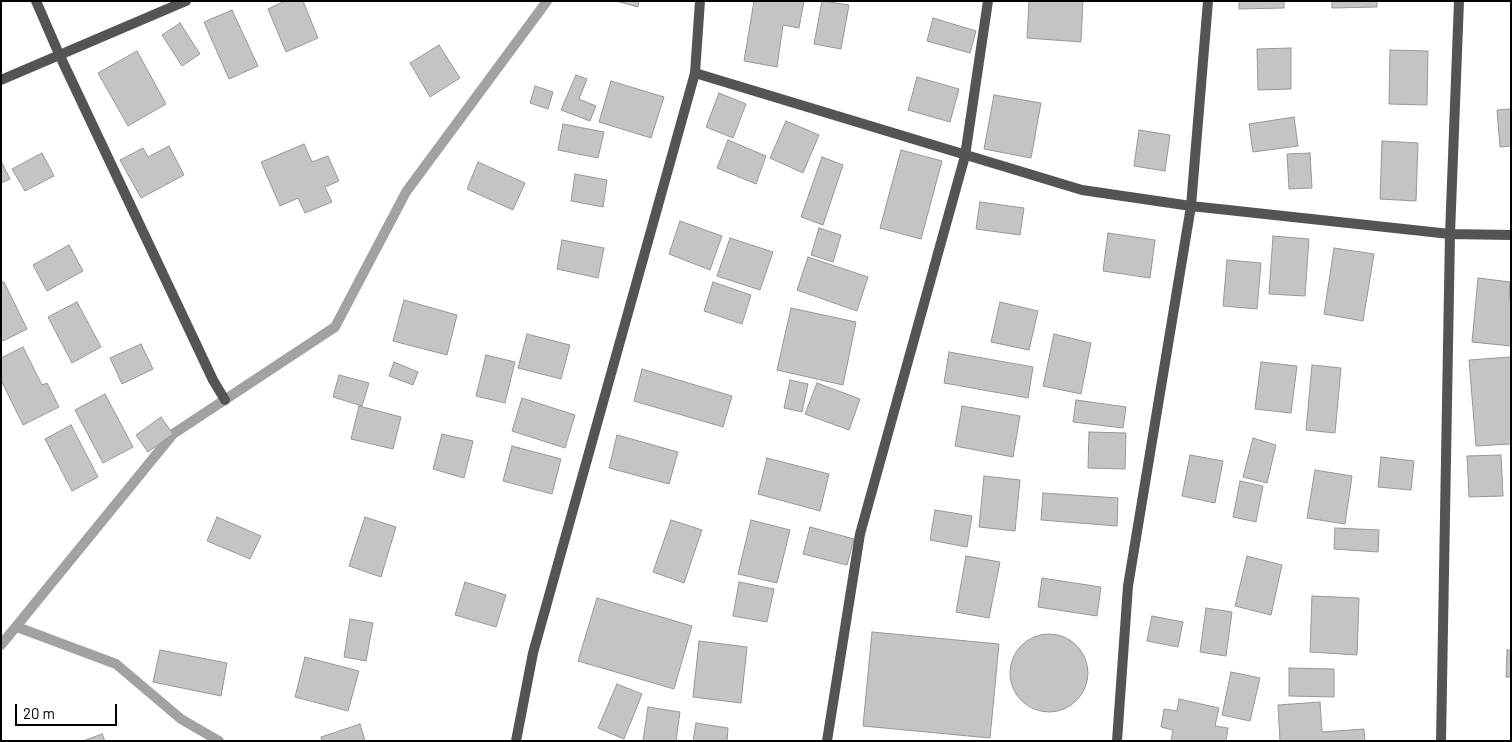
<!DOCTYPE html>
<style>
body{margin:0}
#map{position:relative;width:1512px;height:742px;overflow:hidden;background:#fff;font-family:Barlow,sans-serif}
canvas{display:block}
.frame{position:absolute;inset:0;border:2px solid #000;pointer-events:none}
.scale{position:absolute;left:15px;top:704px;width:102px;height:22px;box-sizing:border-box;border:2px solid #000;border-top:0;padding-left:6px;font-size:15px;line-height:18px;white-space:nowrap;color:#000;-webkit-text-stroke:4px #fff;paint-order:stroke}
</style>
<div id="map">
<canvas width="1512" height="742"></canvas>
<div class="frame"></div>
<div class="scale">20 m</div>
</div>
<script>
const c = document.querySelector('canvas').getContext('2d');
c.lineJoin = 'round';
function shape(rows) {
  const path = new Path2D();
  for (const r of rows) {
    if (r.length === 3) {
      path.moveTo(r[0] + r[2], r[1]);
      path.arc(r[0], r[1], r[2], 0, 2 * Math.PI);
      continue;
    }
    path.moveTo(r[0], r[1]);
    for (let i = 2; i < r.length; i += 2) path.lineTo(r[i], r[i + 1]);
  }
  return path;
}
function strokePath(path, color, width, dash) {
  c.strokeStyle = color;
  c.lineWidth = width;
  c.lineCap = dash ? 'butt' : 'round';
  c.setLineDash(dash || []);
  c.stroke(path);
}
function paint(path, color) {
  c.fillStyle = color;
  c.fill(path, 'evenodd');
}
strokePath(shape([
 [17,627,116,664,181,719,219,741],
 [1,645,173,434,335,327,406,192,547,1]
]), '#a2a2a2', 10);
const building = shape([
 [285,1,303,1,318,38,286,52,268,9,285,1],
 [616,1,639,1,638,7,616,1],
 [754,1,804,1,799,28,783,25,777,67,744,61,754,1],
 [822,1,849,5,841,49,814,44,822,1],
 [1029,1,1083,1,1081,42,1027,38,1029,1],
 [1239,1,1284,1,1284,8,1239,9,1239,1],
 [1332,1,1377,1,1377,7,1332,8,1332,1],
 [232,10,258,66,229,79,204,22,232,10],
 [933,18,976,31,970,53,927,41,933,18],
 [180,23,200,54,182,66,162,35,180,23],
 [439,45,460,78,430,97,410,63,439,45],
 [1291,48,1291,89,1258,90,1257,49,1291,48],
 [1390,50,1428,51,1427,105,1389,104,1390,50],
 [137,51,166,104,128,126,98,73,137,51],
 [576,75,587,79,579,99,596,106,590,121,561,110,576,75],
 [917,77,959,89,950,122,908,110,917,77],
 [611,81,664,97,651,138,599,122,611,81],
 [535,86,553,92,548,109,530,103,535,86],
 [719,93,746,104,733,138,706,127,719,93],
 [994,95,1041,103,1031,158,984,149,994,95],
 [1511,109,1511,146,1500,147,1497,110,1511,109],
 [1294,117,1298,146,1253,152,1249,124,1294,117],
 [786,121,819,135,803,173,770,158,786,121],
 [563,124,604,132,598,158,558,150,563,124],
 [1139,130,1170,135,1165,171,1134,166,1139,130],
 [728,140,766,156,756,184,717,168,728,140],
 [1382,141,1418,143,1416,201,1380,199,1382,141],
 [304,144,312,162,328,156,339,181,325,187,332,202,305,213,298,198,280,206,261,162,304,144],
 [169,146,184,175,141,198,120,160,143,148,148,157,169,146],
 [901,150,942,161,921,239,880,228,901,150],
 [42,153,54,176,25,191,12,169,42,153],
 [1310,153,1312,188,1289,189,1287,154,1310,153],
 [822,157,843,165,823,225,801,217,822,157],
 [1,161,10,179,1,183,1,161],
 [478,162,525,183,513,210,467,189,478,162],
 [575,174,607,180,603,207,571,201,575,174],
 [980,202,1024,208,1020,235,976,229,980,202],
 [680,221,722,236,710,270,669,254,680,221],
 [819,228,841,235,833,262,811,255,819,228],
 [1108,233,1155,240,1150,278,1103,271,1108,233],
 [1273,236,1309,239,1305,296,1269,294,1273,236],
 [730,238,773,252,760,290,717,276,730,238],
 [562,240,604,248,598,278,557,269,562,240],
 [69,245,83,271,47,291,33,265,69,245],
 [1334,248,1374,254,1363,321,1324,314,1334,248],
 [808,257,868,277,857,311,797,290,808,257],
 [1227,260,1261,263,1257,309,1223,306,1227,260],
 [1478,278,1510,282,1509,300,1511,301,1511,346,1472,342,1478,278],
 [4,282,27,329,3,341,1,338,1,283,4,282],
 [713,282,751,295,742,324,704,311,713,282],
 [404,300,457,315,447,355,393,341,404,300],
 [77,302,101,347,72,363,48,317,77,302],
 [1000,302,1038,311,1029,350,991,342,1000,302],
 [791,308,856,322,843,385,777,370,791,308],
 [527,334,570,345,561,379,518,368,527,334],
 [1054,334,1091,343,1081,394,1043,386,1054,334],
 [141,344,153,369,122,384,110,358,141,344],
 [23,347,42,385,47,383,59,407,23,425,1,380,1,358,23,347],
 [949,352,1033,367,1028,398,944,383,949,352],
 [486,355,515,362,505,403,476,396,486,355],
 [1511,357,1511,444,1476,446,1469,360,1511,357],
 [394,362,418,372,413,385,389,376,394,362],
 [1261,362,1297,366,1291,413,1255,409,1261,362],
 [1312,365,1341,368,1335,433,1306,430,1312,365],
 [642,369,732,396,723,427,634,401,642,369],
 [339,375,369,383,362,406,333,397,339,375],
 [790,380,808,384,802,412,784,408,790,380],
 [817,383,860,399,849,430,805,414,817,383],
 [105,394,133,447,103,463,75,410,105,394],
 [522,398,575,415,565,448,512,431,522,398],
 [1076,400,1126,407,1123,428,1073,422,1076,400],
 [359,406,401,417,393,449,351,439,359,406],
 [962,406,1020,416,1013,457,955,446,962,406],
 [161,417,173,434,148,452,136,435,161,417],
 [71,425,98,477,72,491,45,439,71,425],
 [1089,432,1126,433,1125,469,1088,468,1089,432],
 [442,434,473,441,464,478,433,469,442,434],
 [617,435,678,452,669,484,609,468,617,435],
 [1253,438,1276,445,1267,483,1243,477,1253,438],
 [512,446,561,459,552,494,503,481,512,446],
 [1190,455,1223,461,1215,503,1182,496,1190,455],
 [1501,455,1503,496,1469,497,1467,456,1501,455],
 [1381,457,1414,461,1411,490,1378,487,1381,457],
 [767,458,829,474,820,511,758,494,767,458],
 [1315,470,1352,476,1345,524,1307,518,1315,470],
 [984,476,1020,480,1015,531,979,527,984,476],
 [1240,481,1263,486,1256,522,1233,517,1240,481],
 [1043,493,1118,498,1117,526,1041,520,1043,493],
 [935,510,972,516,967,547,930,540,935,510],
 [217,517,261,536,250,559,207,541,217,517],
 [365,517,396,527,381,577,349,566,365,517],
 [671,520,702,530,684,583,653,572,671,520],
 [751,520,790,530,777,583,738,574,751,520],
 [810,527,854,539,847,565,803,554,810,527],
 [1335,528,1379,530,1378,552,1334,549,1335,528],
 [966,556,1000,562,989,618,956,612,966,556],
 [1247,556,1282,565,1271,615,1235,606,1247,556],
 [1042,578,1101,587,1097,616,1038,607,1042,578],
 [465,582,506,595,496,627,455,615,465,582],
 [739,582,774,589,767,622,733,616,739,582],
 [1312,596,1359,598,1357,655,1310,652,1312,596],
 [597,598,692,626,674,689,578,661,597,598],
 [1206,608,1232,612,1226,656,1200,652,1206,608],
 [1152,616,1183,622,1178,647,1147,641,1152,616],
 [350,619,373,623,366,661,344,657,350,619],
 [872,632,999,644,990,738,863,726,872,632],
 [1049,673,39],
 [699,641,747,647,741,703,693,697,699,641],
 [160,650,227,663,221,696,153,682,160,650],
 [1507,650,1511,650,1511,677,1506,677,1507,650],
 [305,657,359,671,348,711,295,697,305,657],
 [1289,668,1334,669,1334,697,1289,696,1289,668],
 [1231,672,1260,678,1250,721,1222,715,1231,672],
 [617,684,642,694,624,739,598,728,617,684],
 [1179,699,1219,708,1215,726,1228,728,1226,741,1171,741,1173,730,1161,727,1164,709,1177,711,1179,699],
 [1320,702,1322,732,1364,729,1365,741,1280,741,1278,705,1320,702],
 [648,707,680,712,676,741,643,741,648,707],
 [696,723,728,728,727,741,693,741,696,723],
 [360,724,365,741,322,741,321,737,360,724],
 [102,734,105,741,83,741,102,734]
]);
paint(building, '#c4c4c4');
strokePath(building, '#989898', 1);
strokePath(shape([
 [36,1,59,54,213,380,225,400],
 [695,73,1082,190,1191,206,1450,234,1511,235],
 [1,80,186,1],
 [516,741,533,653,695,73,700,1],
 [827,741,860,534,965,156,988,1],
 [1117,741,1128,586,1191,206,1208,1],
 [1441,741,1450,234,1459,1]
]), '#545454', 10);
</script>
